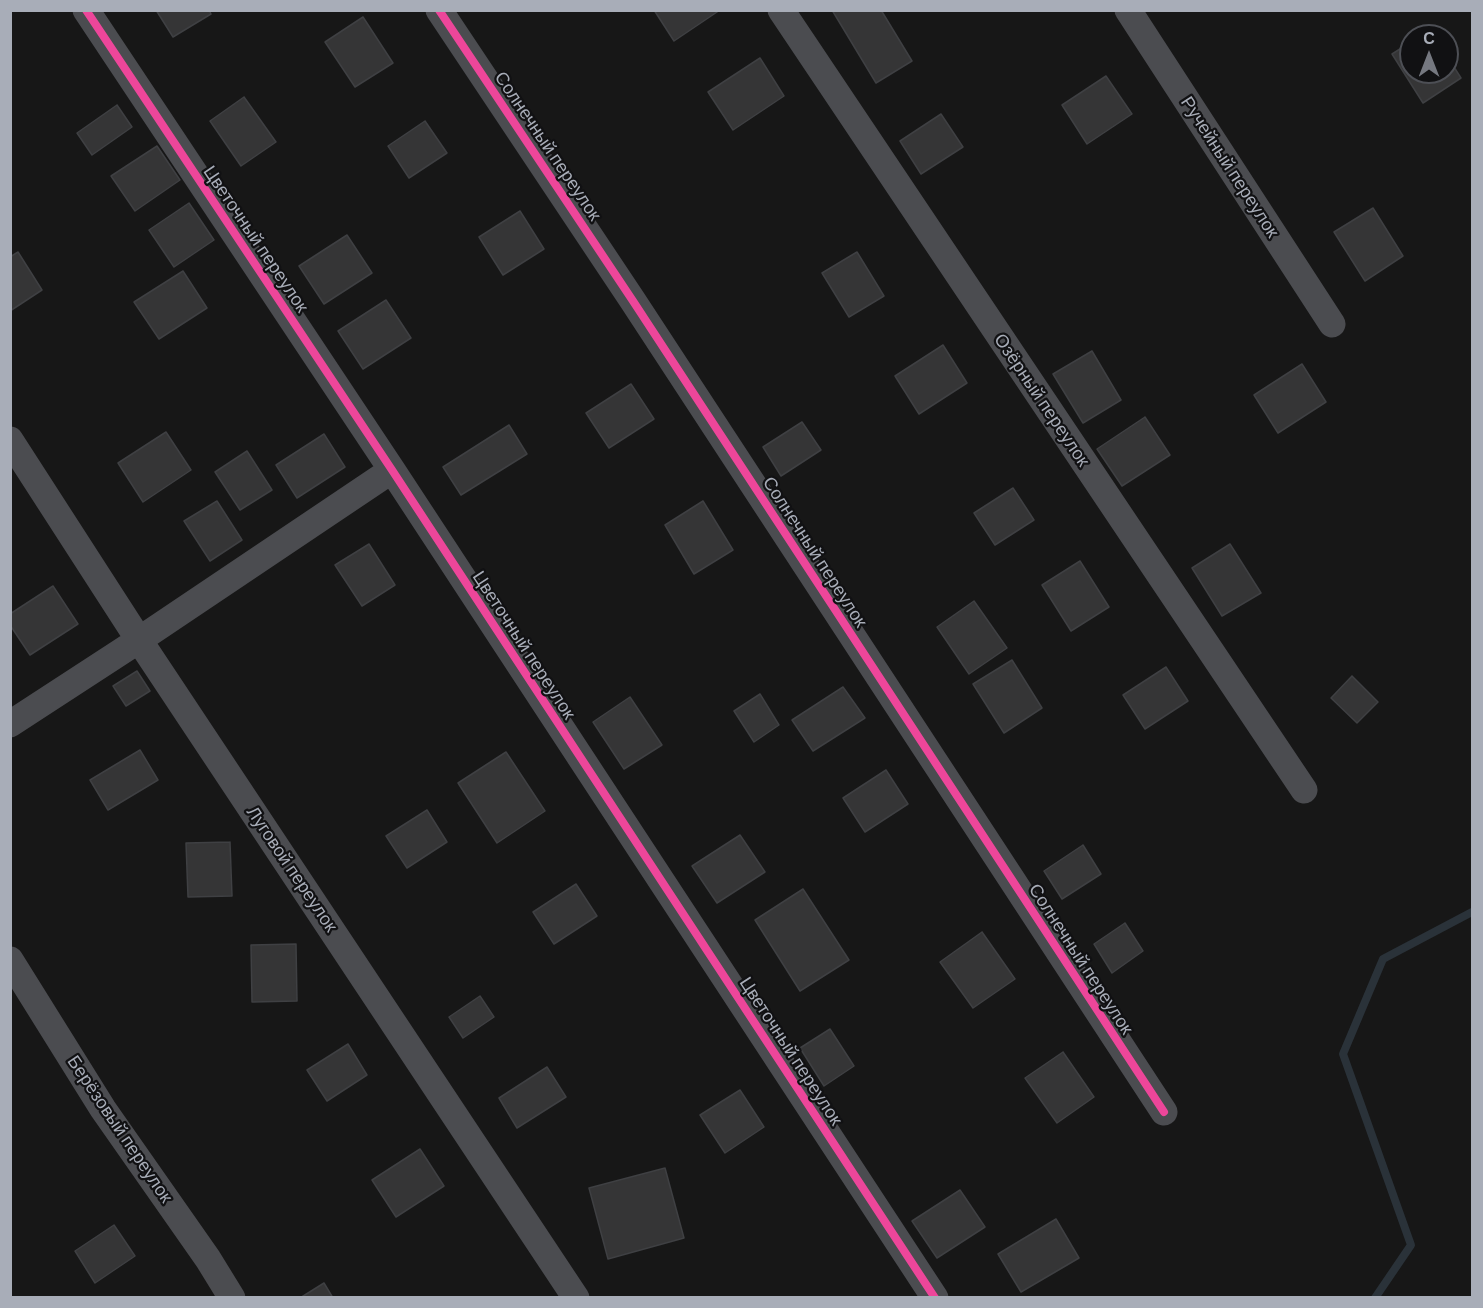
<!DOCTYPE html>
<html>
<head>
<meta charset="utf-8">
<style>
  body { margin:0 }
  #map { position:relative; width:1483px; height:1308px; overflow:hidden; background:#171717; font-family:Barlow,sans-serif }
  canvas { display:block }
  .frame { position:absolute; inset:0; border:12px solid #a8adb8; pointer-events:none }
  .north { position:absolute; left:1399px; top:24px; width:60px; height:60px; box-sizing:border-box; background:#111113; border:2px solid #4d4f55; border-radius:50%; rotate:0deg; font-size:16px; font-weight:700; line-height:24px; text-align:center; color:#a8adb8 }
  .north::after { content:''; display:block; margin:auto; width:21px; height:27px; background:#757880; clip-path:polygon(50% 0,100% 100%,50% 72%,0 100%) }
</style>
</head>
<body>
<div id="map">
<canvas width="1483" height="1308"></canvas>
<div class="frame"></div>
<div class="north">С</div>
</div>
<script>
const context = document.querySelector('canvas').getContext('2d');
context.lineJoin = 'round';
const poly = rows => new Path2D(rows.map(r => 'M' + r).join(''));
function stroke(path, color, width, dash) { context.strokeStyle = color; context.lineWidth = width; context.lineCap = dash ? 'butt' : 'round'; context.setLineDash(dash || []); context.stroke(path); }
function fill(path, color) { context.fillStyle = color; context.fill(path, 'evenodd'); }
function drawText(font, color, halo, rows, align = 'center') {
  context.font = font + ' Barlow,sans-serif'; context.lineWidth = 4.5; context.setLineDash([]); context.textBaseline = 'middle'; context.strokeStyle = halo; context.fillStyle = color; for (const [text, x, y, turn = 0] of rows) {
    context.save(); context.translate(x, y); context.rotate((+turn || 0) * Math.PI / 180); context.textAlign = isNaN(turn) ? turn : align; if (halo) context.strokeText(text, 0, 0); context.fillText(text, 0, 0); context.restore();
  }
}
stroke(poly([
  [1375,1298,1411,1245,1343,1054,1383,959,1472,912]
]), '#2a3239', 8);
const building = poly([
  [156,10,209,10,211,14,173,37,156,10],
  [654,10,720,10,674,41,654,10],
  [832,10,881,10,912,61,876,83,832,10],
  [363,17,393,63,355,87,325,42,363,17],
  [1411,42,1411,72,1447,72,1447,56,1461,78,1423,103,1392,54,1411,42],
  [760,58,784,96,733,130,708,92,760,58],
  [1106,76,1132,114,1087,144,1062,105,1106,76],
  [244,97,276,142,241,166,210,121,244,97],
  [117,105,132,127,92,155,77,133,117,105],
  [941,114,963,147,921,174,900,141,941,114],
  [425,121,447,153,409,178,388,146,425,121],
  [157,146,180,180,135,211,111,176,157,146],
  [189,203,214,240,174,267,149,230,189,203],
  [1373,208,1403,256,1365,281,1334,232,1373,208],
  [520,211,544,249,503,275,479,237,520,211],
  [347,235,372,273,324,304,299,266,347,235],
  [18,252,42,290,10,311,10,257,18,252],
  [857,252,884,296,849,317,822,273,857,252],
  [183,271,207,308,159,339,134,302,183,271],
  [386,300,411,338,363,369,338,331,386,300],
  [943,345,967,383,919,414,895,376,943,345],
  [1092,351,1121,400,1083,423,1053,374,1092,351],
  [1302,364,1326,402,1278,433,1254,395,1302,364],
  [631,384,654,419,609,448,586,413,631,384],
  [1145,417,1170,455,1122,486,1097,449,1145,417],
  [802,422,821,450,781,476,763,447,802,422],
  [509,425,527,454,461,495,443,467,509,425],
  [166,432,191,470,143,502,118,463,166,432],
  [324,434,345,467,297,498,276,465,324,434],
  [247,451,272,490,240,510,215,472,247,451],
  [1013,488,1034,520,995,545,974,513,1013,488],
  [217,501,242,540,210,561,184,521,217,501],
  [703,501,733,550,694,574,665,525,703,501],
  [369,544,395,585,362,606,335,565,369,544],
  [1230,544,1261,593,1222,616,1192,568,1230,544],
  [1080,561,1109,607,1071,631,1042,585,1080,561],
  [53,586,78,624,30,655,10,625,10,614,53,586],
  [974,601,1007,648,969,674,937,627,974,601],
  [1012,660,1042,708,1004,733,973,684,1012,660],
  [1166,667,1188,701,1145,729,1123,695,1166,667],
  [137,671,150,691,126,706,113,686,137,671],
  [1352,676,1378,702,1357,723,1331,698,1352,676],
  [843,687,865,718,813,751,792,720,843,687],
  [760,694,779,725,754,742,734,711,760,694],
  [630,697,662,745,624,769,593,722,630,697],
  [140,750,158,780,108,810,90,780,140,750],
  [506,752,545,811,497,843,458,783,506,752],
  [886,770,908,804,865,832,843,798,886,770],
  [427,810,447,842,407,868,386,836,427,810],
  [740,835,765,872,717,903,692,866,740,835],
  [230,842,232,896,188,897,186,843,230,842],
  [1083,845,1101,874,1062,899,1044,871,1083,845],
  [576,884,597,916,554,944,533,912,576,884],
  [803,889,849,960,800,991,755,920,803,889],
  [1125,923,1143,951,1112,973,1094,944,1125,923],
  [982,932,1015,979,973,1008,940,962,982,932],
  [296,944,297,1001,252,1002,251,945,296,944],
  [480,996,494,1017,463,1038,449,1017,480,996],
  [830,1029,854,1066,824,1086,800,1048,830,1029],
  [348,1044,367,1075,327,1101,307,1070,348,1044],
  [1063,1052,1094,1097,1057,1123,1025,1078,1063,1052],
  [547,1067,566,1097,517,1128,499,1098,547,1067],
  [740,1090,764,1127,725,1153,700,1115,740,1090],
  [420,1149,444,1186,396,1217,372,1180,420,1149],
  [665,1168,684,1238,608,1259,589,1188,665,1168],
  [960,1190,985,1227,937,1258,912,1221,960,1190],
  [1056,1219,1079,1258,1021,1292,998,1254,1056,1219],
  [114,1225,135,1256,95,1283,75,1251,114,1225],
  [324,1283,333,1298,300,1298,324,1283]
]);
fill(building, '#353536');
stroke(building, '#3f4043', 1.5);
stroke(poly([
  [86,10,392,470,935,1298],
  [439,10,633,301,1164,1112],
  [781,10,1304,790],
  [1128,10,1332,324],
  [10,440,139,640,576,1298],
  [10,724,139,640,392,470],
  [10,960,103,1109,208,1259,232,1298]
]), '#4b4c50', 27);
stroke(poly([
  [86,10,392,470,935,1298],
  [439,10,633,301,1164,1112]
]), '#ed469a', 8);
drawText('18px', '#a8adb8', '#111113', [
  ["Солнечный переулок",548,146,56],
  ["Ручейный переулок",1230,167,57],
  ["Цветочный переулок",256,239,56],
  ["Озёрный переулок",1042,400,56],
  ["Солнечный переулок",815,552,57],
  ["Цветочный переулок",524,645,57],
  ["Луговой переулок",292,869,56],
  ["Солнечный переулок",1081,959,57],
  ["Цветочный переулок",791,1051,57],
  ["Берёзовый переулок",120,1129,56]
]);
</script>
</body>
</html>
